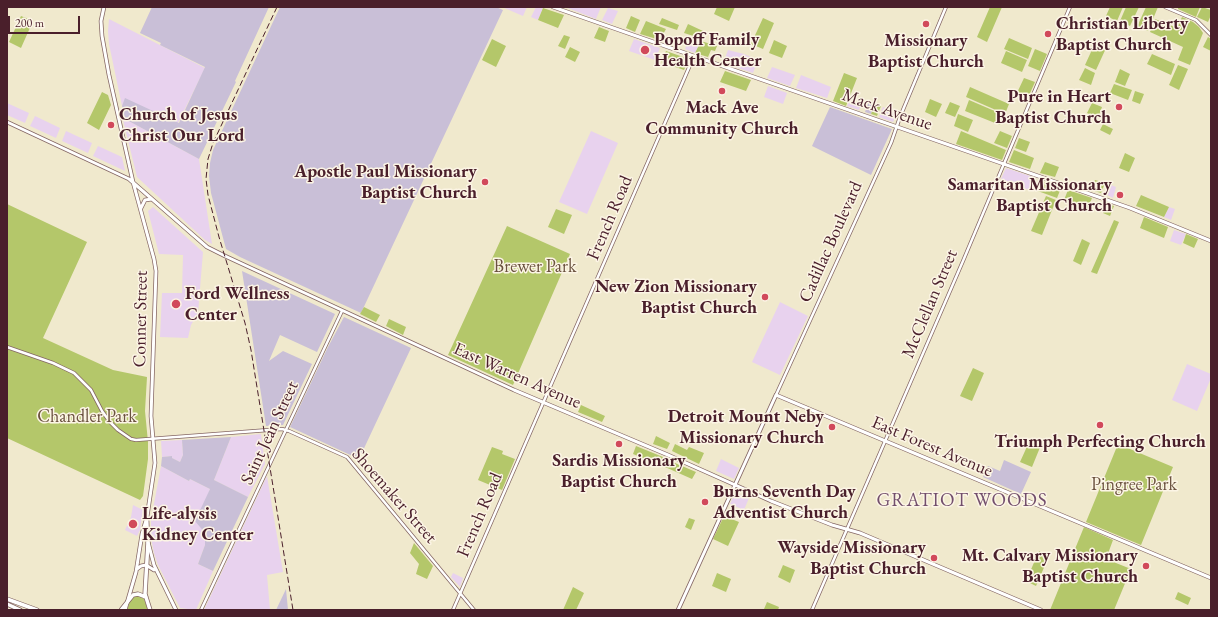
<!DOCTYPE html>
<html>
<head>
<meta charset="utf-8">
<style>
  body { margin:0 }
  #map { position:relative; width:1218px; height:617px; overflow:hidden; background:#f0e9cd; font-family:"EB Garamond",serif }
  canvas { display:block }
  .frame { position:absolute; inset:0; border:8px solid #4a1f2b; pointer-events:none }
  .scale { position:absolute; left:8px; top:16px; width:72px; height:18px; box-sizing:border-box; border:2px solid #4a1f2b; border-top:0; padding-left:5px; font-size:12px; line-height:14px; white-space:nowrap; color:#4a1f2b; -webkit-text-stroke:3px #fcf5e5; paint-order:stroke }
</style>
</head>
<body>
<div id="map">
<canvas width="1218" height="617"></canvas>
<div class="frame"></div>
<div class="scale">200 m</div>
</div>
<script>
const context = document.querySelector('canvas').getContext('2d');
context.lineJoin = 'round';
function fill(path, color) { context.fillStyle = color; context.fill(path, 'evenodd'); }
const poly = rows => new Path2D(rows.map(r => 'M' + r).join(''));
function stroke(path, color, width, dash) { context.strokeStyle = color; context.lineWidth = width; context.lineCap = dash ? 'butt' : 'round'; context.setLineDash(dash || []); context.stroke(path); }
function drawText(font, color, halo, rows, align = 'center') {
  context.font = font + ' "EB Garamond",serif'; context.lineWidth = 3; context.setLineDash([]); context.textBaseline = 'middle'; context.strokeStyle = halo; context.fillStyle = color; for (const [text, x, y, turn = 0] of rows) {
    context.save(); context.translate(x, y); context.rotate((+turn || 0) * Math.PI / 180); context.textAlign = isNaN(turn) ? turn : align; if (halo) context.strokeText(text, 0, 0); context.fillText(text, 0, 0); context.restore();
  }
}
fill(poly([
  [502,7,527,7,523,16],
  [536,7,543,8,538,20,531,17],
  [565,7,601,7,596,19],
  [608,8,618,11,612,24,602,20],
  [109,19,205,68,178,123,126,99,122,106,109,44,108,31],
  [690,37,701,41,695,53,685,49],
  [634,39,660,48,655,60,629,51],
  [728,50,744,54,758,60,753,73,723,63],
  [772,67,795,75,790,86,767,78],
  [801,75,831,87,827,98,796,88],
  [768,86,787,93,783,104,764,97],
  [850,100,861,104,859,110,847,106],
  [7,103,29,113,25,123,7,115],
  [883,107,897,114,893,122,879,117],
  [35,116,60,128,56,138,30,126],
  [125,119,199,159,212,244,205,240,137,177,123,120],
  [66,131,92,143,88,153,62,141],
  [591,131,618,143,587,214,559,202],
  [98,146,122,157,125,171,93,156],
  [1006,168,1033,177,1029,190,1001,179],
  [1111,185,1116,187,1113,198,1107,195],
  [153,207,203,252,198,313,191,325,188,338,160,337,162,293,182,293,183,255,159,254,148,211],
  [1169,207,1175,209,1171,220,1164,217],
  [1174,230,1186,234,1181,245,1170,241],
  [780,302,808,316,780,375,752,362],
  [1187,364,1211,374,1211,378,1197,411,1172,400],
  [261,434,265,464,248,497,214,480,231,437],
  [182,440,183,455,180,462,172,458,172,456,162,457,161,441],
  [721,459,739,468,734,479,716,471],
  [161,466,189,481,190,479,210,489,198,524,205,532,205,545,198,564,213,571,196,610,180,608,158,565,154,553,151,538,151,520],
  [267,476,283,572,267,575,270,610,204,610],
  [735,493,749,498,744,510,730,504],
  [133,505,143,510,140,530,137,536,125,530,131,517],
  [453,573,463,578,460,587,451,577]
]), '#e8d2ee');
fill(poly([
  [152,7,269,7,235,81,236,82,199,159,125,119,122,106,125,98,179,123,205,67,160,45,161,43,140,33],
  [280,7,496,7,503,10,361,313,240,257,226,249,211,193,209,176,210,163,213,150],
  [869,101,875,104,871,114,865,112],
  [830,107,892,129,871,175,812,146],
  [242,271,335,314,317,352,280,335,269,361,283,351,312,364,283,425,266,426],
  [344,317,411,348,359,459,290,427,328,347],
  [231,437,214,480,248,497,213,571,198,564,205,545,205,533,195,521,210,489,190,479,189,481,161,466,162,457,172,456,172,458,180,462,183,455,182,440],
  [1004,460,1031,472,1021,494,983,477,988,466,1000,471],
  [286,589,288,610,276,610]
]), '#c9bfd7');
fill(poly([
  [717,7,735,7,729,21,714,14],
  [990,7,1002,7,987,42,977,37],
  [1110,7,1123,7,1117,21,1106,16],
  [1126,7,1139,7,1130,26,1120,21],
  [1146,7,1158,7,1148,31,1137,27],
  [1178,7,1200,7,1196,17,1178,9],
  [1202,7,1211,10,1211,15,1208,22,1197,17],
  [543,8,564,15,558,28,538,20],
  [21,16,33,21,21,48,9,42],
  [631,16,640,20,635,32,626,28],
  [1182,17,1193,22,1199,27,1203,33,1190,65,1178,60,1183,47,1150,32,1155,19,1177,28],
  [662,18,679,25,677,30,659,24],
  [763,18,774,23,763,49,751,44],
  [646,21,666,29,660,40,640,34],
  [688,24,703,31,700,38,684,33],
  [599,27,609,31,605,42,594,38],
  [564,35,570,37,565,49,558,46],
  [1208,37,1211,39,1211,51,1203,47],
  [1009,38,1032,48,1028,59,1004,49],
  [492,39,506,46,496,67,482,60],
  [774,40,787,46,782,58,769,53],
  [701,41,717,46,715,51,711,50,708,57,695,53],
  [1096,41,1107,46,1096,70,1085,65],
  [570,47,580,52,575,62,565,57],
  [1035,49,1047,54,1040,71,1028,66],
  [666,51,689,59,684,70,661,62],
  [1006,51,1027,60,1022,72,1001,63],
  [1152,54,1175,64,1171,75,1147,64],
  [1178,65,1188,69,1179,90,1169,85],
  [1085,68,1095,73,1091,85,1079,80],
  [1120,69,1130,74,1125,86,1115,82],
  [725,71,751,80,746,91,720,82],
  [844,73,857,78,846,106,833,101],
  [1024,78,1035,82,1027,100,1016,95],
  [1114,84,1132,90,1128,100,1110,93],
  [970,87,1009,104,1005,114,966,97],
  [1135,91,1144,94,1140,104,1132,101],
  [102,92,108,95,111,105,99,130,87,123],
  [930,99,942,104,936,117,925,112],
  [969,100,1004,115,1000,125,965,111],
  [950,102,960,106,955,117,945,113],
  [1092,103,1102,107,1098,118,1087,113],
  [875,104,881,106,877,116,871,114],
  [958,114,973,120,968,132,954,126],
  [1103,124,1113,129,1110,135,1100,130],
  [961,131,1006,150,1002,160,956,144],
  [1000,131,1012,136,1007,148,994,143],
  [1019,138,1030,142,1026,152,1015,148],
  [1014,150,1034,158,1030,169,1009,162],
  [1125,153,1135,158,1129,172,1119,168],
  [1045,162,1059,167,1055,177,1040,173],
  [1039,180,1061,188,1057,198,1035,190],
  [1095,180,1105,183,1101,193,1091,190],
  [1068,190,1092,198,1088,208,1064,200],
  [1141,195,1169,207,1164,217,1136,206],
  [1046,196,1056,200,1042,235,1031,231],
  [7,204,87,242,43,338,113,370,147,377,145,411,148,442,148,459,143,496,140,500,7,438],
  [1107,204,1114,206,1110,216,1103,213],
  [556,209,572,215,564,234,548,227],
  [1144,217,1168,227,1164,238,1140,228],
  [1114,220,1119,222,1097,274,1091,272],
  [507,226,570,254,513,385,448,355],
  [1186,234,1198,239,1194,248,1183,243],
  [1082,239,1090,243,1081,265,1073,261],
  [364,307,380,315,376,322,360,314],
  [389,319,406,327,403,335,386,326],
  [973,368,984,373,972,401,960,396],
  [581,405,605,416,602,422,578,412],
  [656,436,670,443,667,449,653,444],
  [1030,440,1041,445,1032,467,1020,462],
  [675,444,687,450,689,447,704,453,699,464,672,451],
  [1118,444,1173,467,1141,545,1086,522],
  [636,446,663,457,660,465,633,454],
  [492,447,503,451,502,454,515,459,502,490,478,480],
  [668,460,696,472,692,479,665,467],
  [724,516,739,522,728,546,713,539],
  [689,518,695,520,691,530,685,527],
  [1084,527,1113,540,1106,559,1131,569,1114,610,1050,610],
  [414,543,433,566,427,579,416,574,419,564,410,553],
  [1039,551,1049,556,1036,586,1026,581],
  [783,565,795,570,790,583,778,577],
  [717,573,731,579,726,592,712,586],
  [573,587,584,593,576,610,563,610],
  [1178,592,1191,598,1188,605,1175,599],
  [138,595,144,599,148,610,127,610,130,601,133,597],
  [767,602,779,607,778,610,767,610,764,609]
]), '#b4c76a');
const minor = poly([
  [1165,7,1196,20,1211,35],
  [7,347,53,363,74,373,91,390,102,411,110,422,118,430,131,439,136,440,282,429,289,431,347,457,474,610],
  [776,395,891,143,900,117,946,7],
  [201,610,342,311],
  [453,610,694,56],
  [812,610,963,261,1070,7]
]);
const major = poly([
  [104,7,101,21,102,36,109,75,133,182,154,259,156,271,151,416,155,463,147,517,142,534,136,572,125,610],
  [553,7,1130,208,1211,241],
  [7,122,129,179,207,247,225,256,514,390,668,455,771,501,832,525,860,533,1041,610],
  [141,208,145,200,152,199],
  [147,520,148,542,154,565,176,610],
  [137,569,141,566,146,565,154,570],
  [678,610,776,395,1211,578]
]);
const highway = poly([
  [148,542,145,594,150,610],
  [7,599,37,610],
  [7,604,20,610],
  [121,610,133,595,138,594,146,597]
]);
stroke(minor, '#846664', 4);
stroke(major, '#846664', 4.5);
stroke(highway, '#846664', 5);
stroke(minor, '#fff', 2.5);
stroke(major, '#fff', 3);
stroke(highway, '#fff', 3.5);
stroke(poly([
  [277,7,213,143,208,159,206,179,208,195,219,237,245,323,251,350,293,610]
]), '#4a1f2b', 1, [6, 3]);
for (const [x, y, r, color] of [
  [926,24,4,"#d1495b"],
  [1048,34,4,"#d1495b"],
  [645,50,5,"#d1495b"],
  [722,91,4,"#d1495b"],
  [1119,107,4,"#d1495b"],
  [111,125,4,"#d1495b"],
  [485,182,4,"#d1495b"],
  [1120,195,4,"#d1495b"],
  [765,297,4,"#d1495b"],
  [176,304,5,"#d1495b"],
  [1100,425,4,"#d1495b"],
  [832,427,4,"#d1495b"],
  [619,444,4,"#d1495b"],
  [705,502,4,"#d1495b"],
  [133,524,5,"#d1495b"],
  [934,558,4,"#d1495b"],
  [1146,566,4,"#d1495b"]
]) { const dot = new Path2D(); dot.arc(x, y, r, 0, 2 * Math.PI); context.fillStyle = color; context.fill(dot); stroke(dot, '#fcf5e5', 1.5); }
drawText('bold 18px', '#4a1f2b', '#fcf5e5', [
  ["Christian Liberty",1056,24,"left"],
  ["Baptist Church",1056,45,"left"],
  ["Popoff Family",654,40,"left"],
  ["Health Center",654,61,"left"],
  ["Missionary",926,41,"center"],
  ["Baptist Church",926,62,"center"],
  ["Pure in Heart",1111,97],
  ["Baptist Church",1111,118],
  ["Mack Ave",722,108,"center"],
  ["Community Church",722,129,"center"],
  ["Church of Jesus",119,115,"left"],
  ["Christ Our Lord",119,136,"left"],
  ["Apostle Paul Missionary",477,172],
  ["Baptist Church",477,193],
  ["Samaritan Missionary",1112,185],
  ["Baptist Church",1112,206],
  ["New Zion Missionary",757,287],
  ["Baptist Church",757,308],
  ["Ford Wellness",185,294,"left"],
  ["Center",185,315,"left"],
  ["Detroit Mount Neby",824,417],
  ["Missionary Church",824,438],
  ["Triumph Perfecting Church",1100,442,"center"],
  ["Sardis Missionary",619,461,"center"],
  ["Baptist Church",619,482,"center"],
  ["Burns Seventh Day",713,492,"left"],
  ["Adventist Church",713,513,"left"],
  ["Life-alysis",142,514,"left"],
  ["Kidney Center",142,535,"left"],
  ["Wayside Missionary",926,548],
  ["Baptist Church",926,569],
  ["Mt. Calvary Missionary",1138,556],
  ["Baptist Church",1138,577]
], 'right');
drawText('18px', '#4a1f2b', '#fcf5e5', [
  ["Mack Avenue",887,110,19],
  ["French Road",610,218,-67],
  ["Cadillac Boulevard",831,242,-66],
  ["McClellan Street",930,304,-67],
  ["Conner Street",141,319,-89],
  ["East Warren Avenue",517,376,24],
  ["Saint Jean Street",270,433,-65],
  ["East Forest Avenue",932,447,23],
  ["Shoemaker Street",394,496,49],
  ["French Road",480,515,-67]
]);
drawText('18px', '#6a513e', '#fcf5e5', [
  ["Brewer Park",535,267],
  ["Chandler Park",87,417],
  ["Pingree Park",1134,485]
]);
context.letterSpacing = '1px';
drawText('19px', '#724e6c', '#fcf5e5', [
  ["GRATIOT WOODS",962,501]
]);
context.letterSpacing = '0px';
</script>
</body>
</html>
